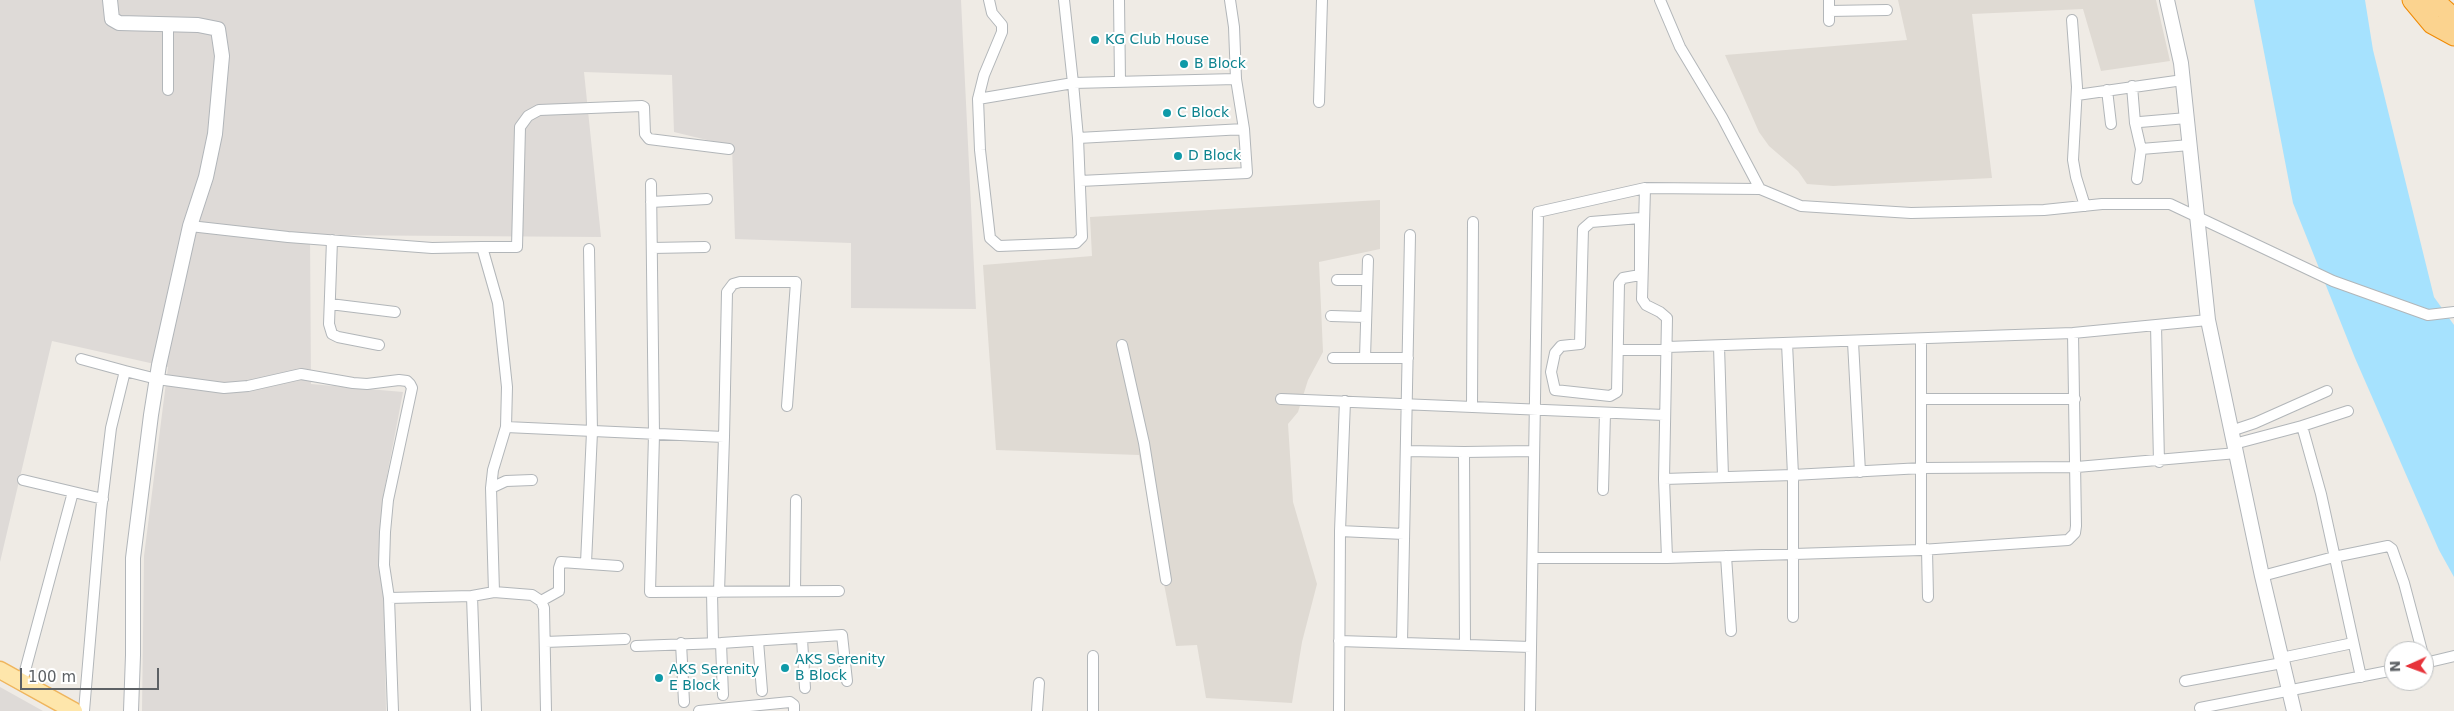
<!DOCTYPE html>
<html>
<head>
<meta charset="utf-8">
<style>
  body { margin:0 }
  #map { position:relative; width:2454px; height:711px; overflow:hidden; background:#efebe5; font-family:"DejaVu Sans",sans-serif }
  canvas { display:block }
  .north { position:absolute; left:2384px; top:641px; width:50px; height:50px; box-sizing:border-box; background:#fff; border:1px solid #bec0c1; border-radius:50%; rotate:268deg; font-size:14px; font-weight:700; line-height:20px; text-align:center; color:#5d6165 }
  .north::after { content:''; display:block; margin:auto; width:18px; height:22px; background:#e7333a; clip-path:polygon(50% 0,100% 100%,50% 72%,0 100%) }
  .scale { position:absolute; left:20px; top:668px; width:139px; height:22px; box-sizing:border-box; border:2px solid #5d6165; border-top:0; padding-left:6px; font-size:15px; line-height:18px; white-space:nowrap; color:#5d6165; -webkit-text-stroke:4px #fff; paint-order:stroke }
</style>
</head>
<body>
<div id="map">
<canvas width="2454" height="711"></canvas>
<div class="north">N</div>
<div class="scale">100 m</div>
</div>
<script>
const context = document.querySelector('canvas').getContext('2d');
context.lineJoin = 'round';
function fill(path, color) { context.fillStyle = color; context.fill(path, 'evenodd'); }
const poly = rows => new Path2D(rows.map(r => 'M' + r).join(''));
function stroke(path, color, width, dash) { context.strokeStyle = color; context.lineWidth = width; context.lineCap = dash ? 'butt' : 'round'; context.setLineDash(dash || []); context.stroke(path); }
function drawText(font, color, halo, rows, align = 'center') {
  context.font = font + ' "DejaVu Sans",sans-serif'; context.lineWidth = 4; context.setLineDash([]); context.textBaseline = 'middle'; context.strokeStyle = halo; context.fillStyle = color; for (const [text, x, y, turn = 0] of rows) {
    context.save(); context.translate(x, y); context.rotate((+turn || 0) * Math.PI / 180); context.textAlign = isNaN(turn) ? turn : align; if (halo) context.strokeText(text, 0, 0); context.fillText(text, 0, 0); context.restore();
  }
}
fill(poly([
  [0,0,961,0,976,309,851,308,851,243,735,239,732,146,674,132,672,75,584,72,601,237,310,235,311,384,403,392,382,502,386,711,142,711,144,556,168,367,52,341,0,562],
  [0,687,43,711,0,711]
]), '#dedad7');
fill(poly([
  [1898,0,2156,0,2170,61,2101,71,2083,9,1972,14,1992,178,1833,186,1807,184,1798,171,1769,146,1759,132,1725,55,1907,40],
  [1380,200,1380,249,1319,262,1323,352,1308,380,1298,412,1288,424,1293,502,1317,584,1302,642,1292,703,1206,698,1197,645,1176,646,1139,455,996,450,983,265,1092,256,1090,217]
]), '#dfdad3');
fill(poly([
  [2254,0,2365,0,2373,50,2434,297,2454,325,2454,577,2439,550,2355,358,2293,203]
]), '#a6e2fe');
const street = poly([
  [1064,0,1073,83,1078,138,1082,237,1076,243,999,246,990,238,980,150,978,99,1073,83,1236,79],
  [1119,0,1120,81],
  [1660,0,1680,47,1722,117,1760,189,1801,206,1911,213,2044,210,2102,204,2170,204,2333,281,2428,315,2454,312],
  [1829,0,1829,21],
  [1829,11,1887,10],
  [2072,20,2077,87,2073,160,2076,177,2085,206],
  [168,24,168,90],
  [2132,86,2135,123,2141,149,2137,179],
  [2107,90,2111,124],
  [2077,95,2183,80],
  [978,99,984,75,1002,32,1002,25,992,13,989,0],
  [1319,102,1322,0],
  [2140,122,2187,118],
  [1078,138,1244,129],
  [2141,149,2190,145],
  [1080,181,1247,173,1244,129,1236,79,1234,27,1230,0],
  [651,184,654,434,650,592,839,591],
  [651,202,707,199],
  [1640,218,1640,275,1623,278,1619,283,1617,392,1610,396,1555,390,1551,372,1555,353,1561,346,1580,344,1583,229,1591,222,1640,218],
  [190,226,288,237,432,248,482,247,498,303,507,387,506,427,724,437,719,592],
  [332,240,329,324,332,334,338,337,379,345],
  [482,247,517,247,520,127,528,116,539,110,642,106,644,107,645,134,649,139,729,149],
  [652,248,705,247],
  [1337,280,1367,280],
  [330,304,395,312],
  [1331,316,1366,317],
  [2156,325,2159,462],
  [1921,339,1921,550],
  [1853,342,1860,472],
  [1787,343,1793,475,1793,617],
  [1122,345,1144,443,1166,580],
  [1719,346,1723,477],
  [1667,347,2073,333,2208,320],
  [1618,350,1667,350],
  [1333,358,1408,358],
  [1365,358,1368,260],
  [81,359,125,371],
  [1281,399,1664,415],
  [1921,399,2075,399],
  [1345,401,1340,531,1404,534],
  [1472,406,1473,222],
  [2302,426,2348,411],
  [2231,431,2255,423,2327,391],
  [724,437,727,292,733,284,740,282,796,282,787,406],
  [2234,444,2302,426,2321,494,2361,677],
  [1406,451,1464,452,1465,645],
  [1464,452,1534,451],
  [1664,479,1793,475,1922,468,2077,467,2237,453],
  [23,480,103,499],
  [491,488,506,481,532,480],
  [1603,490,1605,413],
  [1927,549,1928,597],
  [1726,556,1731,631],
  [1533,558,1667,558,1921,550,2068,540,2075,533,2076,526,2073,333],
  [1667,558,1664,479,1667,318,1660,312,1646,305,1642,299,1645,188,1760,189],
  [586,563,592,432,589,249],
  [2262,576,2334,557,2388,546,2392,549,2404,583,2422,651],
  [795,591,796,500],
  [494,592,532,595,541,601,544,608,546,711],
  [712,592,713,643],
  [389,598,472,596],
  [541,601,559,591,559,568,561,562,618,566],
  [802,639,805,688],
  [758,641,762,691],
  [1339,641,1531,647],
  [545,642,625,639],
  [681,643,684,702],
  [721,643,723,695],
  [1402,643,1410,235],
  [636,646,721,643,842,635,847,681],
  [1093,656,1093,711],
  [2281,658,2353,643],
  [2425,663,2454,656],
  [2185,681,2282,663],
  [22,682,73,492],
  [2200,708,2394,670],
  [84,711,101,511,111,428,125,371,157,379,224,388,248,386,301,374,353,383,367,384,399,380,407,381,410,384,412,388,388,500,385,532,384,565,389,598,393,711],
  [476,711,472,596,494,592,491,488,493,470,506,427],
  [699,711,790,702,794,705,794,711],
  [1037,711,1039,683],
  [1339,711,1340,531],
  [1530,711,1538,212,1645,188]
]);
const secondary = poly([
  [110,0,112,19,119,23,198,25,218,29,222,56,215,134,206,177,190,226,159,365,151,415,133,558,133,655,131,711],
  [2167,0,2181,63,2208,320,2262,576,2294,711]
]);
const primary = poly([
  [0,670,74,711]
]);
const highway = poly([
  [2412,0,2432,24,2454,36],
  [2434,0,2454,18]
]);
stroke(street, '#b2b6b9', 12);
stroke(secondary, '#b1b5b9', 16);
stroke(primary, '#efb55d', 19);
stroke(highway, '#f08a03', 21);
stroke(street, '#fff', 10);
stroke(secondary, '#fff', 14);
stroke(primary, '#fee6ab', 16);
stroke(highway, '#fbd38f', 19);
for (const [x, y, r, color] of [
  [1095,40,5,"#0f9aa8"],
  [1184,64,5,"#0f9aa8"],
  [1167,113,5,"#0f9aa8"],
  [1178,156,5,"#0f9aa8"],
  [785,668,5,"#0f9aa8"],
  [659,678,5,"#0f9aa8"]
]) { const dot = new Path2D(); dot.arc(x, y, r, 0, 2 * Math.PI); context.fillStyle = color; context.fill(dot); stroke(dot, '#fff', 2); }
drawText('14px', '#0d838f', '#fff', [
  ["KG Club House",1105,40],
  ["B Block",1194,64],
  ["C Block",1177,113],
  ["D Block",1188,156],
  ["AKS Serenity",795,660],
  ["B Block",795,676],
  ["AKS Serenity",669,670],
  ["E Block",669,686]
], 'left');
</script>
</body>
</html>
